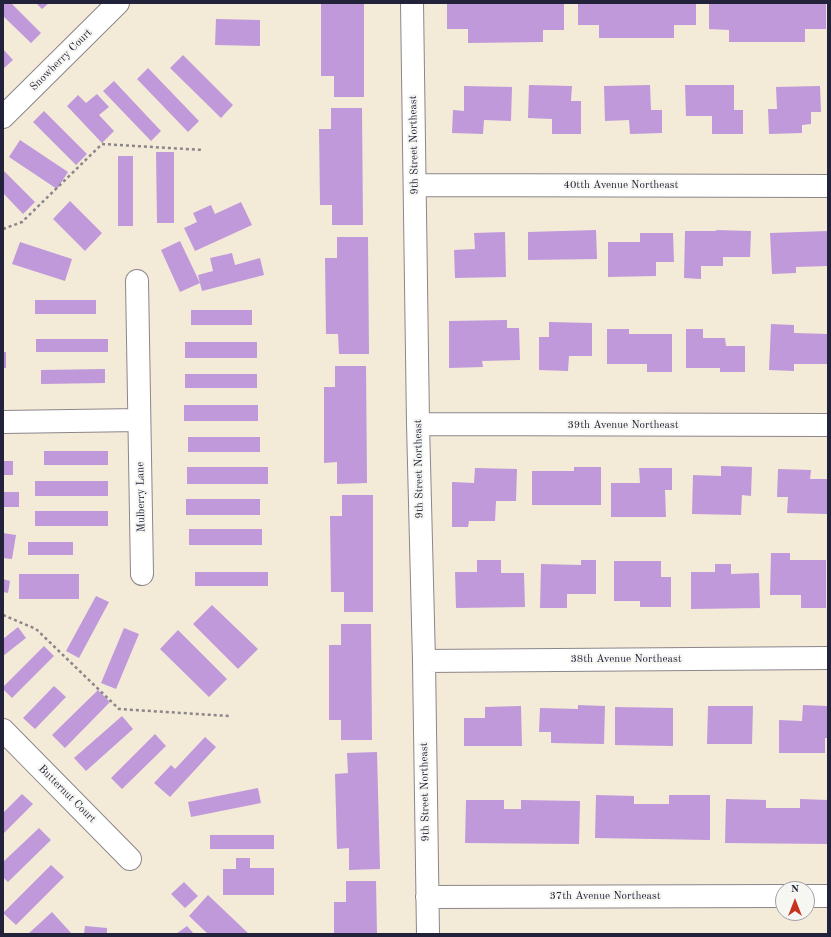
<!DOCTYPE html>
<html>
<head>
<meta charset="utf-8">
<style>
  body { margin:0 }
  #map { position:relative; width:831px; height:937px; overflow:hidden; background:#f4ead8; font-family:"Old Standard TT",serif }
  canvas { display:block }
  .frame { position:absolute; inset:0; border:4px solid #22223b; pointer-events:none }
  .north { position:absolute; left:775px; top:881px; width:40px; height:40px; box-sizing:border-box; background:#f6f6f2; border:1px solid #a1a1a9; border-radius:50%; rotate:0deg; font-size:11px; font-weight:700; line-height:16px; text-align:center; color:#22223b }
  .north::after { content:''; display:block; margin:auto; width:14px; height:18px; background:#c8321e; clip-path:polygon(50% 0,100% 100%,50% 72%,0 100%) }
</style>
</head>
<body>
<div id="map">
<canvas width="831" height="937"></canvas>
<div class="frame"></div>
<div class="north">N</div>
</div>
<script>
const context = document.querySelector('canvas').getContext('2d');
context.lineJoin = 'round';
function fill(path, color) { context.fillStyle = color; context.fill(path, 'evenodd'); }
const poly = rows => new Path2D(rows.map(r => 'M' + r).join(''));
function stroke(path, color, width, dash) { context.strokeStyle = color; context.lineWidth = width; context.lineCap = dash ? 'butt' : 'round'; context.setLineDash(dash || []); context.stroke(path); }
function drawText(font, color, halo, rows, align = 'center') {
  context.font = font + ' "Old Standard TT",serif'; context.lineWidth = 4; context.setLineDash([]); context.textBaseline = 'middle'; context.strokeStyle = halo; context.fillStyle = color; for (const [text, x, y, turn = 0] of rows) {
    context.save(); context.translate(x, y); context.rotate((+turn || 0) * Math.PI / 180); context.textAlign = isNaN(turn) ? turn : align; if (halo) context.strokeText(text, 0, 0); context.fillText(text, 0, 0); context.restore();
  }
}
fill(poly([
  [3,3,11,3,41,33,31,43,3,16],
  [36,3,49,3,42,9],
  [321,3,364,3,364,97,334,97,334,76,321,76],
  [447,3,564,3,564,30,543,30,543,42,468,43,468,29,447,29],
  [578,3,696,3,696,25,674,25,674,38,599,38,599,25,578,25],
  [709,3,826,3,826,29,805,29,805,42,729,42,729,30,709,29],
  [216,19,260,20,260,46,215,45],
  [3,49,13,60,3,69],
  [183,55,233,105,221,118,170,68],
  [148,68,199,121,188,132,137,79],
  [114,81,161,131,151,141,103,91],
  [529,85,572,86,571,101,581,101,581,134,552,134,552,119,528,118],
  [650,85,651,110,662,110,662,133,630,134,629,120,605,121,604,86],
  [685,85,734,85,734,110,743,110,743,134,712,134,712,116,686,116],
  [464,86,512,87,511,121,484,120,483,134,452,133,453,110,464,111],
  [820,86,821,112,811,112,811,124,802,125,802,133,769,134,768,109,777,109,776,87],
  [97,94,109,107,99,115,114,131,102,143,67,106,78,95,86,103],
  [331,108,362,108,363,225,332,225,332,205,320,205,319,129,331,129],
  [44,111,87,154,76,165,33,122],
  [20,140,68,172,57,189,9,157],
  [156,152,174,152,174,223,157,223],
  [118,156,133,156,133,226,118,226],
  [3,170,35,202,23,214,3,193],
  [70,201,102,233,85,251,53,219],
  [241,202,252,225,195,251,184,228,197,222,193,213,211,205,215,214],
  [596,230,597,259,528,260,528,232],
  [716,230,751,231,750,257,723,257,723,266,701,266,701,279,684,278,685,231,716,231],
  [828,231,828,266,796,267,796,273,772,274,770,233],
  [505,232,506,277,455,278,454,250,475,249,474,233],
  [640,233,673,233,674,262,656,262,656,276,608,277,608,242,640,242],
  [337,237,368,237,369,354,339,354,338,334,326,334,325,258,337,258],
  [180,241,200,283,180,292,161,250],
  [20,242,72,259,65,281,12,264],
  [232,253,235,265,260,258,264,275,202,291,198,275,213,271,210,258],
  [35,300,96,300,96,314,35,314],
  [191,310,252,310,252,325,191,325],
  [507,320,507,328,519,328,520,360,482,361,483,367,449,368,449,321],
  [549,322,592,323,592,356,569,356,568,371,539,370,539,337,549,337],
  [771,324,794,325,794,333,828,334,828,364,794,364,794,371,769,370],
  [607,329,629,329,629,334,672,334,672,372,647,372,647,364,607,364],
  [686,329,703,329,703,338,725,338,726,346,745,346,745,372,720,372,720,368,686,368],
  [36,339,108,339,108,352,36,352],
  [185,342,257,342,257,358,185,358],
  [3,352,6,352,6,368,3,368],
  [335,366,366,366,367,483,337,484,337,462,324,463,324,387,335,387],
  [105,369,105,383,41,384,41,370],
  [185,374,257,374,257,388,185,388],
  [184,405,258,405,258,421,184,421],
  [188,437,260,437,260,452,188,452],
  [44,451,108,451,108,465,44,465],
  [3,461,13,461,13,475,3,475],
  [721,466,752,467,751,496,742,495,741,515,692,514,693,475,721,476],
  [187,467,268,467,268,484,187,484],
  [574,467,601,467,601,505,532,505,532,471,574,471],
  [475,468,517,469,516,501,496,501,495,521,469,521,468,527,452,527,452,482,474,483],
  [639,468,672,468,672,490,665,490,666,517,611,517,611,483,640,483],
  [778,469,811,470,810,479,828,479,828,514,787,513,788,497,777,497],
  [35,481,108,481,108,496,35,496],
  [3,492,19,492,19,507,3,507],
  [342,495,373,495,373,612,344,612,344,592,331,592,330,516,342,516],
  [186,499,260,499,260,515,186,515],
  [35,511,108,511,108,526,35,526],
  [189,529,262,529,262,545,189,545],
  [3,533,16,535,12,559,3,558],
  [28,542,73,542,73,555,28,555],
  [771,553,790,553,790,560,826,560,826,608,801,608,801,595,770,595],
  [477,560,501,560,501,573,524,573,525,607,456,608,455,572,477,572],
  [581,560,596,560,596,594,567,594,567,608,540,608,541,564,581,565],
  [614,561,661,561,661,577,671,577,671,607,640,607,640,601,614,601],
  [715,564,731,564,731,574,759,573,760,608,691,609,691,572,715,572],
  [195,572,268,572,268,586,195,586],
  [19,574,79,574,79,599,19,599],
  [3,579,10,581,8,593,3,592],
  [96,596,109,602,79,658,66,651],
  [212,605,258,649,238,669,193,624],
  [341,624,371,624,372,740,341,740,341,720,329,720,329,645,341,645],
  [18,627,26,638,3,656,3,639],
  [124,628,139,634,116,689,101,683],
  [178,630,227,679,209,697,160,649],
  [44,646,54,656,12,698,3,689,3,687],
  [54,686,66,697,35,729,23,718],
  [98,690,110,702,65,748,52,735],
  [578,705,605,706,604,744,551,743,551,732,539,732,540,708,578,709],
  [803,705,828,706,828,738,825,738,825,753,779,753,779,720,802,721],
  [521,706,522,746,464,746,464,718,485,718,485,707],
  [708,706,753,706,752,744,707,744],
  [615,707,673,708,673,746,615,745],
  [122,716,133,729,86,771,74,758],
  [155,734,166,746,122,789,111,778],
  [205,737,216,747,170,797,154,783,171,765,175,769],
  [377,752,380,869,349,870,349,848,337,849,335,774,348,773,347,753],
  [258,788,261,803,191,817,188,802],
  [22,794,33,804,3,834,3,813],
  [596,795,634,796,634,804,669,804,669,795,710,795,710,840,595,838],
  [726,799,766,800,766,808,800,808,800,799,828,800,828,844,725,843],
  [466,800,504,800,504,809,521,809,521,800,580,801,579,844,465,843],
  [39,828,51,840,8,882,3,877,3,862],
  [210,835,274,835,274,849,210,849],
  [236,858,250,858,250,868,274,868,274,895,223,895,223,869,236,869],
  [51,865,64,877,16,925,3,913],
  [346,881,376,881,377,934,334,934,334,902,346,902],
  [184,882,198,896,185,908,171,894],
  [208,895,249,934,208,934,189,916],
  [52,912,72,934,28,934],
  [85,926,107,928,107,934,84,934],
  [187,926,194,934,176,934]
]), '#bf99da');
const minor = poly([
  [412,3,418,424,424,661,428,934],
  [3,117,118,3],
  [415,185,828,186],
  [137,281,142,574],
  [3,422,139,420],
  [418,424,828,425],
  [424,661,828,658],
  [3,730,130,859],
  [807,896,828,896],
  [427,897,783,896]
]);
stroke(minor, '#8b868a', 24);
stroke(poly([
  [3,229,22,222,102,144,203,150],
  [3,615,36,629,119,709,229,716]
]), '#8b868a', 2.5, [3, 3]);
stroke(minor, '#fff', 22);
drawText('11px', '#22223b', '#f6f6f2', [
  ["Snowberry Court",61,60,-45],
  ["9th Street Northeast",414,145,-91],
  ["40tth Avenue Northeast",621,185],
  ["39th Avenue Northeast",623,425],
  ["9th Street Northeast",419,469,-91],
  ["Mulberry Lane",141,497,-91],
  ["38th Avenue Northeast",626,659],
  ["9th Street Northeast",425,792,-91],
  ["Butternut Court",67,794,45],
  ["37th Avenue Northeast",605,896]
]);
</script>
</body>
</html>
